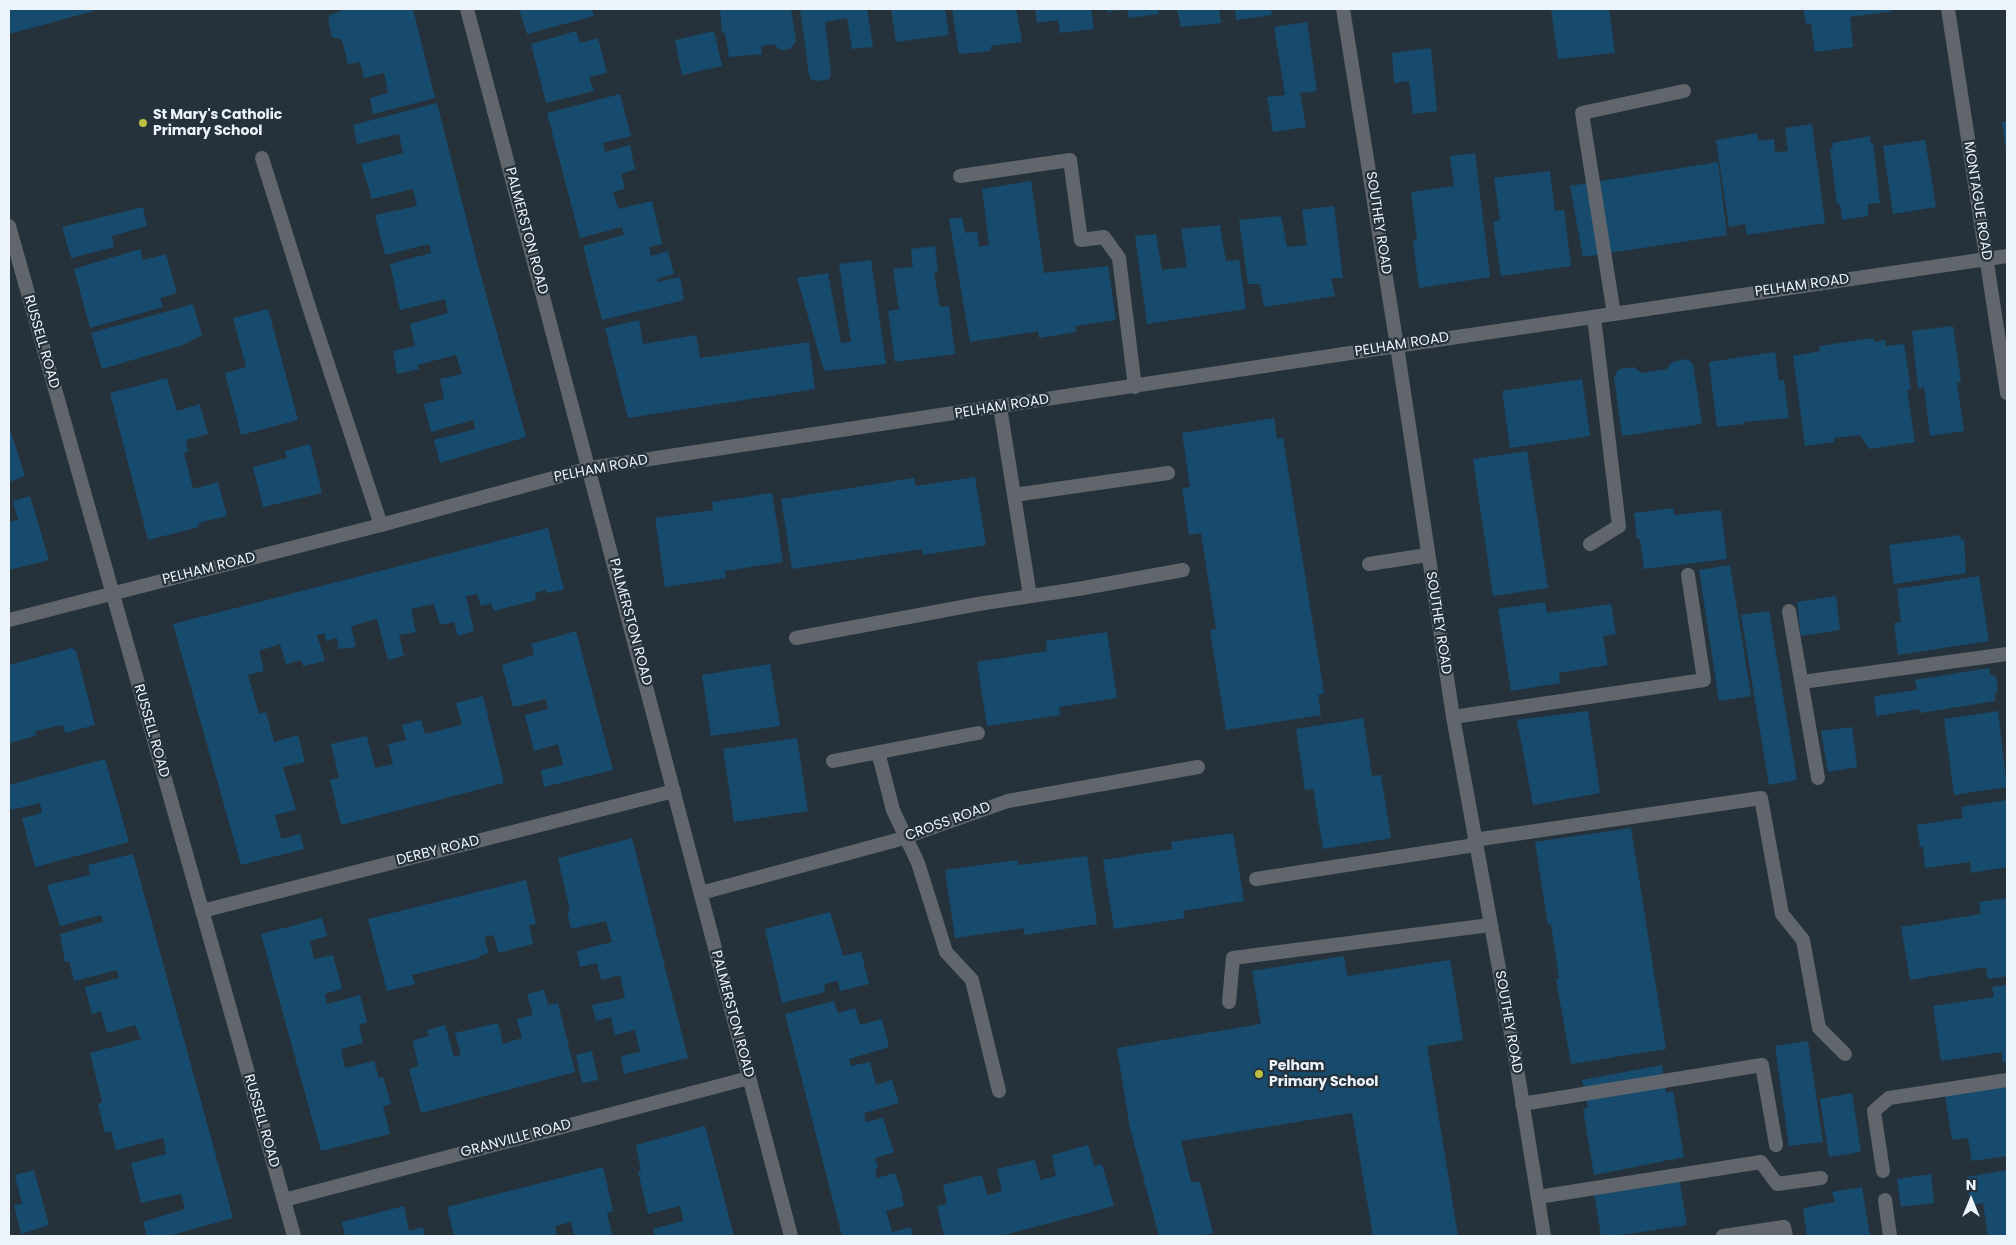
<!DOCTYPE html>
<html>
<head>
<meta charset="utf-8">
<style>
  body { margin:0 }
  #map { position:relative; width:2016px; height:1245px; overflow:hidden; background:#26323b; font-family:Poppins,sans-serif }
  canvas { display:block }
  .frame { position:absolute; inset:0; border:10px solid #ecf3fa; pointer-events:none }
  .north { position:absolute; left:1946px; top:1175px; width:50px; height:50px; -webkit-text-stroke:4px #26323b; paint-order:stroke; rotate:0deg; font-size:14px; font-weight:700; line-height:20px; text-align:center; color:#ecf3fa }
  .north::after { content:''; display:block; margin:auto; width:18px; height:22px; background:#ecf3fa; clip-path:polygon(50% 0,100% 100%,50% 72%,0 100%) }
</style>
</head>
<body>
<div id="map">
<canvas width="2016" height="1245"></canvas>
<div class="frame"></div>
<div class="north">N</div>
</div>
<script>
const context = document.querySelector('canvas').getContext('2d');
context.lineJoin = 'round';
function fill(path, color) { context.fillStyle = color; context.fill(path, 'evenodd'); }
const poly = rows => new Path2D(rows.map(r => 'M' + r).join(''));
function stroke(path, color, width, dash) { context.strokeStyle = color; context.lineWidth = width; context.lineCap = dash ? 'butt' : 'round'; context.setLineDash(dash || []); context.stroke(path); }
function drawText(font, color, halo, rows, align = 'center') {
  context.font = font + ' Poppins,sans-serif'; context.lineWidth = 4.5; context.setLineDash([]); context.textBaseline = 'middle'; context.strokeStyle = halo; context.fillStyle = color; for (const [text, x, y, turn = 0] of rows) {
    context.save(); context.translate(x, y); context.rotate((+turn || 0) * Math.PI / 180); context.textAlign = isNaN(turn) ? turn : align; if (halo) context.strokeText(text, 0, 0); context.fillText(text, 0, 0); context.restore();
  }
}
fill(poly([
  [9,9,94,9,94,11,9,34],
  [346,9,413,9,435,98,373,114,370,98,388,93,384,73,364,78,360,62,348,64,342,40,332,37,328,18,330,15],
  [519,9,592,9,594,16,527,34],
  [720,9,791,9,796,41,790,49,780,50,774,44,761,46,762,54,729,57,725,33,722,33],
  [800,9,867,9,873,47,852,49,847,18,825,22,831,73,829,79,817,81,811,79,809,74],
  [891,9,945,9,949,35,896,42],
  [952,9,1016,9,1022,42,991,46,991,51,959,54],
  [1035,9,1091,9,1094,29,1060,33,1058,20,1037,23],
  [1107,9,1121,9,1121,10,1107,12],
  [1127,9,1158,9,1159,14,1129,18],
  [1177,9,1219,9,1221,23,1181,27],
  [1235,9,1271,9,1272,15,1236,20],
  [1551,9,1609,9,1615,53,1558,59],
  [1803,9,1892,9,1893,11,1850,17,1853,47,1815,52,1811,24,1806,24],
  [1307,22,1317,91,1300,93,1306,127,1273,132,1267,97,1285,95,1274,27],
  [576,31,580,43,598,38,607,73,589,77,594,91,546,103,531,44],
  [714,31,722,66,682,75,675,40],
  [1431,48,1437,111,1413,114,1409,81,1394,83,1392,53],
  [620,94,631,136,603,143,605,152,630,145,635,169,621,174,625,189,613,192,618,209,652,201,662,244,649,247,651,256,668,251,674,274,657,279,658,282,680,277,684,300,602,320,583,246,624,235,622,227,580,238,547,113],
  [437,103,479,269,526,437,440,463,434,440,475,429,473,420,431,432,424,404,444,399,440,379,462,374,456,355,417,365,419,369,397,374,393,351,415,346,410,324,448,313,445,299,400,310,390,264,431,253,429,244,385,255,375,215,417,206,413,189,372,199,361,164,403,153,399,134,357,144,353,125],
  [2007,121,2007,152,2006,152,2002,122],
  [1812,124,1825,223,1747,235,1745,224,1729,227,1716,140,1757,133,1758,141,1774,139,1775,152,1788,151,1785,128],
  [1870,136,1871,143,1873,143,1880,203,1868,204,1868,216,1842,220,1840,204,1837,204,1830,149,1833,149,1832,143],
  [1925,140,1936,207,1893,214,1883,146],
  [1475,153,1490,277,1419,288,1413,241,1417,240,1411,192,1454,186,1450,156],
  [1718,162,1727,235,1583,257,1570,186],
  [1550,171,1555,211,1564,210,1571,266,1501,276,1493,222,1500,220,1494,178],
  [1031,181,1044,273,1108,266,1116,320,1075,326,1076,332,1039,338,1038,331,970,342,949,219,962,217,965,233,977,231,979,247,989,245,982,189],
  [1334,206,1343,278,1331,278,1335,296,1264,307,1260,284,1248,284,1239,220,1281,216,1287,247,1307,245,1302,210],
  [143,207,147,226,112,236,114,247,71,258,62,227],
  [1220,225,1226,261,1239,260,1246,309,1147,324,1135,236,1156,234,1162,270,1187,267,1181,229],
  [935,246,938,272,934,273,940,307,949,306,955,354,895,362,888,311,899,309,893,269,913,267,911,249],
  [140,249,143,260,166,254,177,293,160,298,163,307,90,328,74,269],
  [871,260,886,364,824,371,797,278,828,273,841,343,851,342,839,264],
  [193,304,202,335,183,345,102,369,91,333],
  [268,309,298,420,241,435,225,373,246,367,233,318],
  [639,320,643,344,696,335,700,358,809,342,815,389,628,418,605,328],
  [1953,326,1961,382,1957,383,1964,431,1930,436,1924,387,1918,389,1912,331],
  [1873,338,1874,342,1885,340,1886,346,1904,344,1911,389,1907,390,1915,442,1869,449,1860,435,1834,438,1834,442,1805,446,1793,356,1820,351,1819,346],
  [1775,352,1779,381,1784,380,1789,418,1743,422,1744,424,1717,427,1709,362],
  [1687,359,1693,364,1702,424,1622,436,1614,377,1619,369,1634,367,1641,373,1667,369,1672,362],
  [167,378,177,411,200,404,208,434,186,440,188,452,184,453,193,489,218,482,227,516,198,523,199,527,148,540,110,393],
  [1582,379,1590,436,1510,448,1502,391],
  [1274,418,1277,439,1283,438,1324,693,1318,695,1321,715,1226,730,1210,630,1216,629,1201,533,1189,535,1182,488,1190,487,1182,433],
  [9,426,25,476,9,482],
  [310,444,322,493,263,507,253,467,287,458,285,451],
  [1527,451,1548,588,1493,596,1473,459],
  [975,477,986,545,923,555,922,549,792,569,781,499,914,478,916,486],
  [772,493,783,562,725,571,726,578,665,587,655,518,713,510,712,502],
  [30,496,49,560,9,570,9,522,18,520,13,501],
  [1673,508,1674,515,1721,510,1727,559,1644,569,1640,539,1637,539,1634,513],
  [548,528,564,590,546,593,546,590,535,593,536,600,494,611,491,603,481,606,477,594,466,596,474,631,458,636,454,622,440,625,434,604,411,609,416,632,399,635,404,656,388,660,377,619,351,626,356,647,339,649,337,638,326,641,324,633,317,635,325,661,303,666,301,660,286,664,280,644,259,651,264,671,248,675,259,714,266,712,274,742,298,735,305,762,283,767,296,810,275,815,281,839,300,834,304,849,241,865,173,624],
  [1960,535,1961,540,1964,539,1966,573,1894,584,1889,545],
  [1730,565,1751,696,1719,701,1699,570],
  [1979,576,1989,641,1898,655,1894,623,1901,622,1897,589],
  [1836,596,1840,630,1801,636,1797,602],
  [1545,602,1547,613,1611,604,1616,634,1603,636,1608,665,1559,673,1560,683,1511,691,1498,609],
  [1769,611,1797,780,1769,785,1741,615],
  [576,631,613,770,544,787,541,770,563,765,558,744,534,751,525,715,548,709,546,699,513,707,502,665,534,655,531,644],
  [1107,632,1117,698,1059,707,1060,715,987,726,977,662,1047,651,1046,641],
  [72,648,76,651,95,725,65,733,63,725,35,731,36,736,9,743,9,665],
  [770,664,780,726,711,736,702,675],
  [1989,668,1990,674,1996,677,1998,690,1995,694,1995,701,1920,713,1920,709,1876,716,1874,696,1917,690,1915,680],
  [483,696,504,783,341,825,330,780,339,778,331,744,367,736,375,768,393,764,388,744,406,740,402,725,421,720,425,734,462,725,456,703],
  [1588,711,1600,793,1533,805,1517,720],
  [1998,711,2007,787,1954,795,1944,719],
  [1363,718,1372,776,1381,775,1391,838,1323,849,1313,789,1305,790,1296,729],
  [1852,727,1857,767,1828,772,1821,731],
  [797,738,808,811,734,822,723,749],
  [105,759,129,842,35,867,22,818,42,813,40,803,11,810,9,805,9,785],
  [2007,800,2007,867,1971,873,1970,862,1925,868,1923,847,1920,847,1917,825,1963,818,1961,807],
  [1631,828,1666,1049,1571,1064,1556,979,1559,978,1551,924,1548,925,1535,842],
  [1233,833,1244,901,1183,911,1185,918,1114,929,1103,860,1172,849,1171,842],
  [632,838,688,1058,624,1074,621,1056,640,1052,635,1030,615,1035,611,1017,596,1021,592,1005,625,998,620,975,601,980,597,963,580,967,577,951,612,942,606,921,571,929,567,911,570,911,558,858],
  [133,854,233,1218,168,1236,147,1236,143,1222,185,1209,181,1194,141,1203,131,1163,166,1154,163,1138,116,1150,111,1131,105,1133,98,1104,102,1102,90,1053,141,1039,135,1025,107,1033,101,1011,92,1014,85,987,119,978,117,970,74,981,69,961,65,962,60,934,103,922,101,915,60,926,47,885,90,875,88,865],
  [1087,856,1097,924,1024,935,1024,928,955,938,945,870,1017,860,1018,865],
  [526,880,536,924,529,925,533,944,498,953,494,935,484,937,489,953,479,956,480,958,412,975,415,984,387,991,368,919],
  [2007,898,2007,976,1988,979,1986,967,1910,980,1901,927,1981,914,1979,902],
  [830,912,843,956,861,952,869,984,840,991,838,981,824,984,825,992,782,1003,765,929],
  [322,918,327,936,310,941,314,959,333,955,342,989,325,994,327,1004,360,995,367,1022,359,1025,363,1043,341,1049,345,1068,374,1061,379,1078,383,1077,391,1104,383,1106,390,1134,321,1151,261,934],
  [1344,956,1347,976,1450,960,1463,1040,1427,1046,1458,1236,1373,1236,1352,1113,1181,1141,1191,1182,1200,1182,1213,1233,1201,1236,1159,1236,1130,1128,1117,1048,1261,1024,1252,971],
  [2007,985,2007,1062,2003,1063,2002,1052,1941,1061,1933,1006,1994,997,1992,987],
  [544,990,548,1005,558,1003,575,1072,421,1113,409,1069,418,1066,413,1040,429,1036,427,1030,445,1025,454,1057,461,1055,455,1033,498,1023,503,1044,522,1038,517,1019,533,1015,527,994],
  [834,1001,838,1013,855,1008,860,1025,882,1019,889,1047,849,1059,851,1066,870,1062,876,1085,892,1080,899,1103,864,1113,866,1122,883,1118,894,1152,875,1158,878,1168,875,1169,877,1178,895,1173,901,1190,904,1206,886,1211,892,1232,911,1227,913,1236,842,1236,785,1014],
  [1808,1041,1823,1142,1789,1146,1775,1046],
  [592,1051,598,1080,582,1083,576,1055],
  [1662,1065,1666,1093,1673,1091,1684,1157,1594,1175,1583,1109,1588,1108,1582,1080],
  [2007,1085,2007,1156,1972,1161,1968,1138,1952,1140,1945,1095],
  [1852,1093,1861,1152,1829,1157,1820,1099],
  [705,1126,734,1236,654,1236,653,1229,683,1221,682,1214,680,1206,648,1214,638,1171,641,1171,636,1145],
  [1088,1145,1094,1166,1102,1164,1114,1206,1000,1236,944,1236,937,1206,947,1204,943,1185,982,1175,987,1195,1002,1191,997,1169,1035,1160,1040,1180,1056,1176,1052,1155],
  [603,1167,613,1211,607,1213,612,1236,574,1236,571,1222,555,1226,557,1236,454,1236,447,1207],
  [34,1170,49,1225,21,1234,14,1205,22,1204,15,1175],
  [2007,1170,2007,1236,1988,1236,1983,1203,1971,1205,1966,1177],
  [1931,1174,1934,1203,1901,1207,1897,1179],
  [1679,1178,1687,1225,1615,1236,1601,1236,1594,1193],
  [1862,1187,1870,1236,1807,1236,1803,1208,1835,1202,1832,1192],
  [404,1206,409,1231,423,1227,425,1236,345,1236,342,1222]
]), '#174b6e');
stroke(poly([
  [262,158,309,307,381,525],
  [960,176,1070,160,1081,240,1104,237,1119,258,1135,387],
  [1614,314,1582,113,1684,91],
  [1000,407,1030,596],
  [1014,495,1168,473],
  [1590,544,1619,526,1594,317],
  [1369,564,1427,555],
  [1078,589,1183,570],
  [1789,611,1818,778],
  [796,638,978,604],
  [1802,682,2007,654],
  [1453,717,1704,680,1688,575],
  [878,752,893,810,918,863,946,952,972,980,999,1091],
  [833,761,978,733],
  [1008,801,1198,767],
  [1474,840,1761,798,1782,914,1803,940,1819,1028,1845,1054],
  [1256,879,1475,845],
  [1229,1002,1233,958,1490,925],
  [1522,1104,1762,1065,1776,1145],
  [1883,1171,1874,1111,1889,1098,2007,1080],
  [1538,1197,1761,1162,1777,1184,1821,1178],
  [1885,1200,1890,1236],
  [1723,1236,1784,1227,1786,1236]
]), '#60666b', 14);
stroke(poly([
  [467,9,791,1236],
  [1343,9,1397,346,1453,717,1515,1056,1544,1236],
  [1948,9,2007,393],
  [9,226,294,1236],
  [978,604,1078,589],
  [9,620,381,525,590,468,1423,342,2007,256],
  [701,893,897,840,1008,801],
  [202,911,674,791],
  [284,1200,749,1078]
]), '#60666b', 14);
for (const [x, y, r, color] of [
  [143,123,5,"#bdbf43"],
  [1259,1074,5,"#bdbf43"]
]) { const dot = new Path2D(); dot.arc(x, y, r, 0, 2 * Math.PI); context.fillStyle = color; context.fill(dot); stroke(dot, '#26323b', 2); }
drawText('bold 14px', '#ecf3fa', '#26323b', [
  ["St Mary's Catholic",153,115],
  ["Primary School",153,131],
  ["Pelham",1269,1066],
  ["Primary School",1269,1082]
], 'left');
drawText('14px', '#ecf3fa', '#26323b', [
  ["MONTAGUE ROAD",1977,201,81],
  ["SOUTHEY ROAD",1378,223,81],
  ["PALMERSTON ROAD",526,231,75],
  ["PELHAM ROAD",1802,286,-8],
  ["RUSSELL ROAD",41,342,74],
  ["PELHAM ROAD",1402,345,-9],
  ["PELHAM ROAD",1002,407,-9],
  ["PELHAM ROAD",601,469,-11],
  ["PELHAM ROAD",209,569,-14],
  ["PALMERSTON ROAD",630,622,75],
  ["SOUTHEY ROAD",1438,623,81],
  ["RUSSELL ROAD",151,731,74],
  ["CROSS ROAD",948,822,-20],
  ["DERBY ROAD",438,851,-14],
  ["PALMERSTON ROAD",732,1014,75],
  ["SOUTHEY ROAD",1508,1022,80],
  ["RUSSELL ROAD",261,1121,74],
  ["GRANVILLE ROAD",516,1139,-15]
]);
</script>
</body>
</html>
